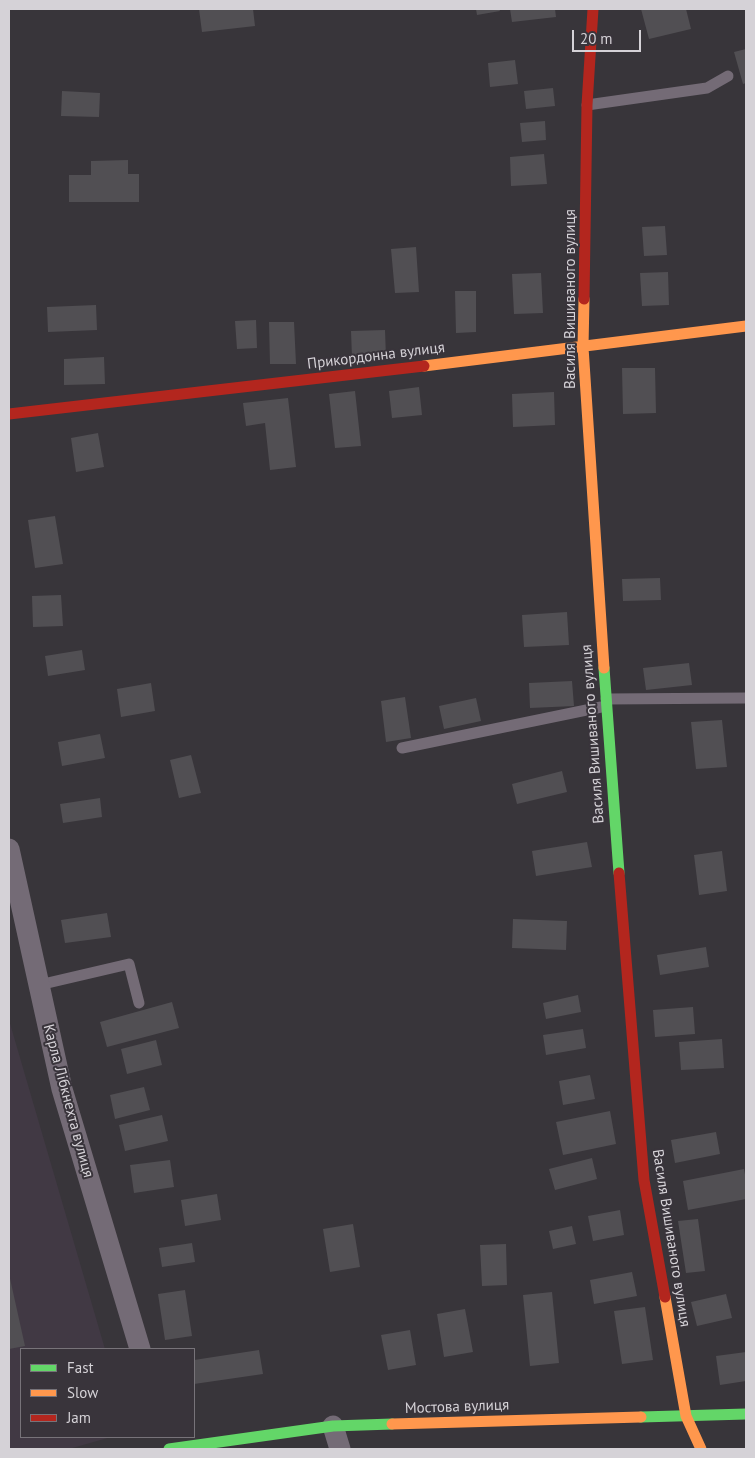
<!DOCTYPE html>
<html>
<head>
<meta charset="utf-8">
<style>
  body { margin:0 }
  #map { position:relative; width:755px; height:1458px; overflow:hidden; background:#38353a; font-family:"PT Sans",sans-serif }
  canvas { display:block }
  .frame { position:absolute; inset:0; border:10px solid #d5d2d7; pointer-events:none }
  .legend { position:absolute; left:20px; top:1348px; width:175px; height:90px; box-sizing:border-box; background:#39343b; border:1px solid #777379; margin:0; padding:6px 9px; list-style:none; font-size:15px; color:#d5d2d7 }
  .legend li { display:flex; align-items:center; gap:10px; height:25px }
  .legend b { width:25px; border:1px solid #777379 }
  .scale { position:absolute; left:572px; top:30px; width:69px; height:22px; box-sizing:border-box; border:2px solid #d5d2d7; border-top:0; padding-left:6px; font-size:15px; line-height:18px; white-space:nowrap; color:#d5d2d7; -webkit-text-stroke:4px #39343b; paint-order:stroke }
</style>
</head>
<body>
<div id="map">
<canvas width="755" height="1458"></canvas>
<div class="frame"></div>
<ul class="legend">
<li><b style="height:6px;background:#63d668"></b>Fast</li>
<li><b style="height:6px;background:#ff974d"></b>Slow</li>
<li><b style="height:6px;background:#b3261e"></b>Jam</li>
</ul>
<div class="scale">20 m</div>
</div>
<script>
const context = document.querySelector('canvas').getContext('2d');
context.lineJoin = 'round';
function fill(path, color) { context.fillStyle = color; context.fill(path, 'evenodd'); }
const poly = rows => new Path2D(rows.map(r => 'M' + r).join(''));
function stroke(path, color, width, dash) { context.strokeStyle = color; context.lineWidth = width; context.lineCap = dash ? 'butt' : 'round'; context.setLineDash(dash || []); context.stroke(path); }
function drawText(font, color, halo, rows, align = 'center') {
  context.font = font + ' "PT Sans",sans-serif'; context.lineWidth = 4; context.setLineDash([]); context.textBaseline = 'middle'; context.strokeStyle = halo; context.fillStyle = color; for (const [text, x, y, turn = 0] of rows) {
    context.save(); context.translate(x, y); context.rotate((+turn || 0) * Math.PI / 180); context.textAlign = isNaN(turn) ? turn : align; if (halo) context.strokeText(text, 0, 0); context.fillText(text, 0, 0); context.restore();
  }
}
fill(poly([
  [9,1020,105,1349,21,1349,21,1437,111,1437,69,1449,9,1449]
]), '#413944');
fill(poly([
  [199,9,253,9,255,26,202,32],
  [476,9,499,9,500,11,477,15],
  [510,9,555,9,556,17,512,22],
  [641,9,686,9,691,29,649,39],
  [746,49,746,83,743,84,734,52],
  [515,60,518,84,490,87,488,63],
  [553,88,555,106,526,109,524,91],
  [62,91,100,93,99,117,61,116],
  [545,121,546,140,522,142,520,123],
  [544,154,547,184,511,186,510,157],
  [128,160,128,174,139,174,139,202,69,202,69,175,91,175,91,161],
  [665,226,667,255,644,256,642,227],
  [416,247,419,292,395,293,391,249],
  [668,272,669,305,642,306,640,273],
  [541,273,543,313,514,314,512,274],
  [455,291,476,291,476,332,456,333],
  [96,305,97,330,48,332,47,307],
  [256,320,257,348,237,349,235,321],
  [269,322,294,322,296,364,270,364],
  [385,330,386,357,352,358,351,331],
  [104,357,105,384,64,385,64,359],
  [622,368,655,368,656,413,623,414],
  [419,387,422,415,392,418,389,391],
  [355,391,361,446,335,448,329,394],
  [554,392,555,425,513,427,512,394],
  [288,398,296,467,270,470,265,423,246,426,243,403],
  [98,433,104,467,76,472,71,438],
  [55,516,63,564,35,568,28,520],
  [660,578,661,600,623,601,622,579],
  [61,595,63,626,33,627,32,596],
  [567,612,569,645,524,647,522,615],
  [82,650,85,670,48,676,45,656],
  [689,663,692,685,646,690,643,668],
  [572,681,574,706,530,708,529,683],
  [151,683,155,711,121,717,117,689],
  [405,697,411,738,386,742,381,701],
  [476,698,481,721,444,729,439,706],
  [722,720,727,767,696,769,691,722],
  [100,734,105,758,62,766,58,742],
  [191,755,201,793,179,798,170,760],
  [562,771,567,792,517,804,512,784],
  [100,798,102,817,63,823,60,804],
  [587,842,592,867,536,876,532,851],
  [722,851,727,891,699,895,694,855],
  [107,913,111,937,65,943,61,920],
  [513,919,567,921,566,950,512,948],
  [706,947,709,967,660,975,657,955],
  [578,995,581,1012,546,1019,543,1003],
  [172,1002,179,1028,107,1047,100,1022],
  [693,1007,695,1034,655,1037,653,1010],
  [583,1029,586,1048,546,1055,543,1035],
  [722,1039,724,1068,681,1070,679,1042],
  [156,1040,162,1065,127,1074,121,1049],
  [590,1075,595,1099,563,1105,559,1081],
  [144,1087,150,1110,115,1119,110,1095],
  [610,1111,616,1144,563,1155,556,1122],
  [162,1115,168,1141,125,1151,119,1125],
  [716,1132,720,1154,675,1163,671,1140],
  [592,1158,597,1179,555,1190,549,1169],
  [170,1160,174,1187,134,1193,130,1165],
  [744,1169,746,1180,746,1199,688,1210,683,1181],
  [217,1194,221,1220,185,1226,181,1200],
  [620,1210,624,1235,593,1241,588,1216],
  [698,1219,705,1271,686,1273,678,1221],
  [353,1224,360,1267,330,1272,323,1229],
  [572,1226,576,1244,553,1249,549,1231],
  [192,1243,195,1262,162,1267,159,1248],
  [506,1244,507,1285,482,1286,480,1245],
  [632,1272,637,1296,594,1304,590,1280],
  [9,1274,25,1346,9,1349],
  [185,1290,192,1336,165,1340,158,1294],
  [552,1292,559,1363,530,1366,523,1295],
  [726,1294,732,1318,697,1326,691,1302],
  [645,1307,653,1360,622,1364,614,1311],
  [465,1309,473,1352,444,1357,437,1314],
  [410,1330,416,1365,388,1370,381,1335],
  [259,1350,263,1374,194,1384,194,1360],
  [746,1352,746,1381,720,1385,716,1356]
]), '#514f53');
stroke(poly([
  [587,105,707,88,728,76],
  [606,699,746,698],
  [402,748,606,706],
  [39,985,129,964,139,1003]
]), '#746b76', 11);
stroke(poly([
  [9,849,62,1089,140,1349],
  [333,1426,340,1449]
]), '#746b76', 21);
stroke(poly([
  [604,668,619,873],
  [641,1417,746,1414],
  [169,1449,333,1426,392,1424]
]), '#63d668', 11);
stroke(poly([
  [584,299,583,347,604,668],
  [424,366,746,326],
  [665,1297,686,1416,701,1449],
  [392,1424,641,1417]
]), '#ff974d', 11);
stroke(poly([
  [584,299,587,105,593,9],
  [9,414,424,366],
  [619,873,644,1180,665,1297]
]), '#b3261e', 11);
drawText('15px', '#d5d2d7', '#39343b', [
  ["Василя Вишиваного вулиця",571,299,-90],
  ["Прикордонна вулиця",376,356,-7],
  ["Василя Вишиваного вулиця",593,734,-94],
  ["Карла Лібкнехта вулиця",68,1101,75],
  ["Василя Вишиваного вулиця",671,1238,81],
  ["Мостова вулиця",457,1407,-2]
]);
</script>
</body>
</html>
